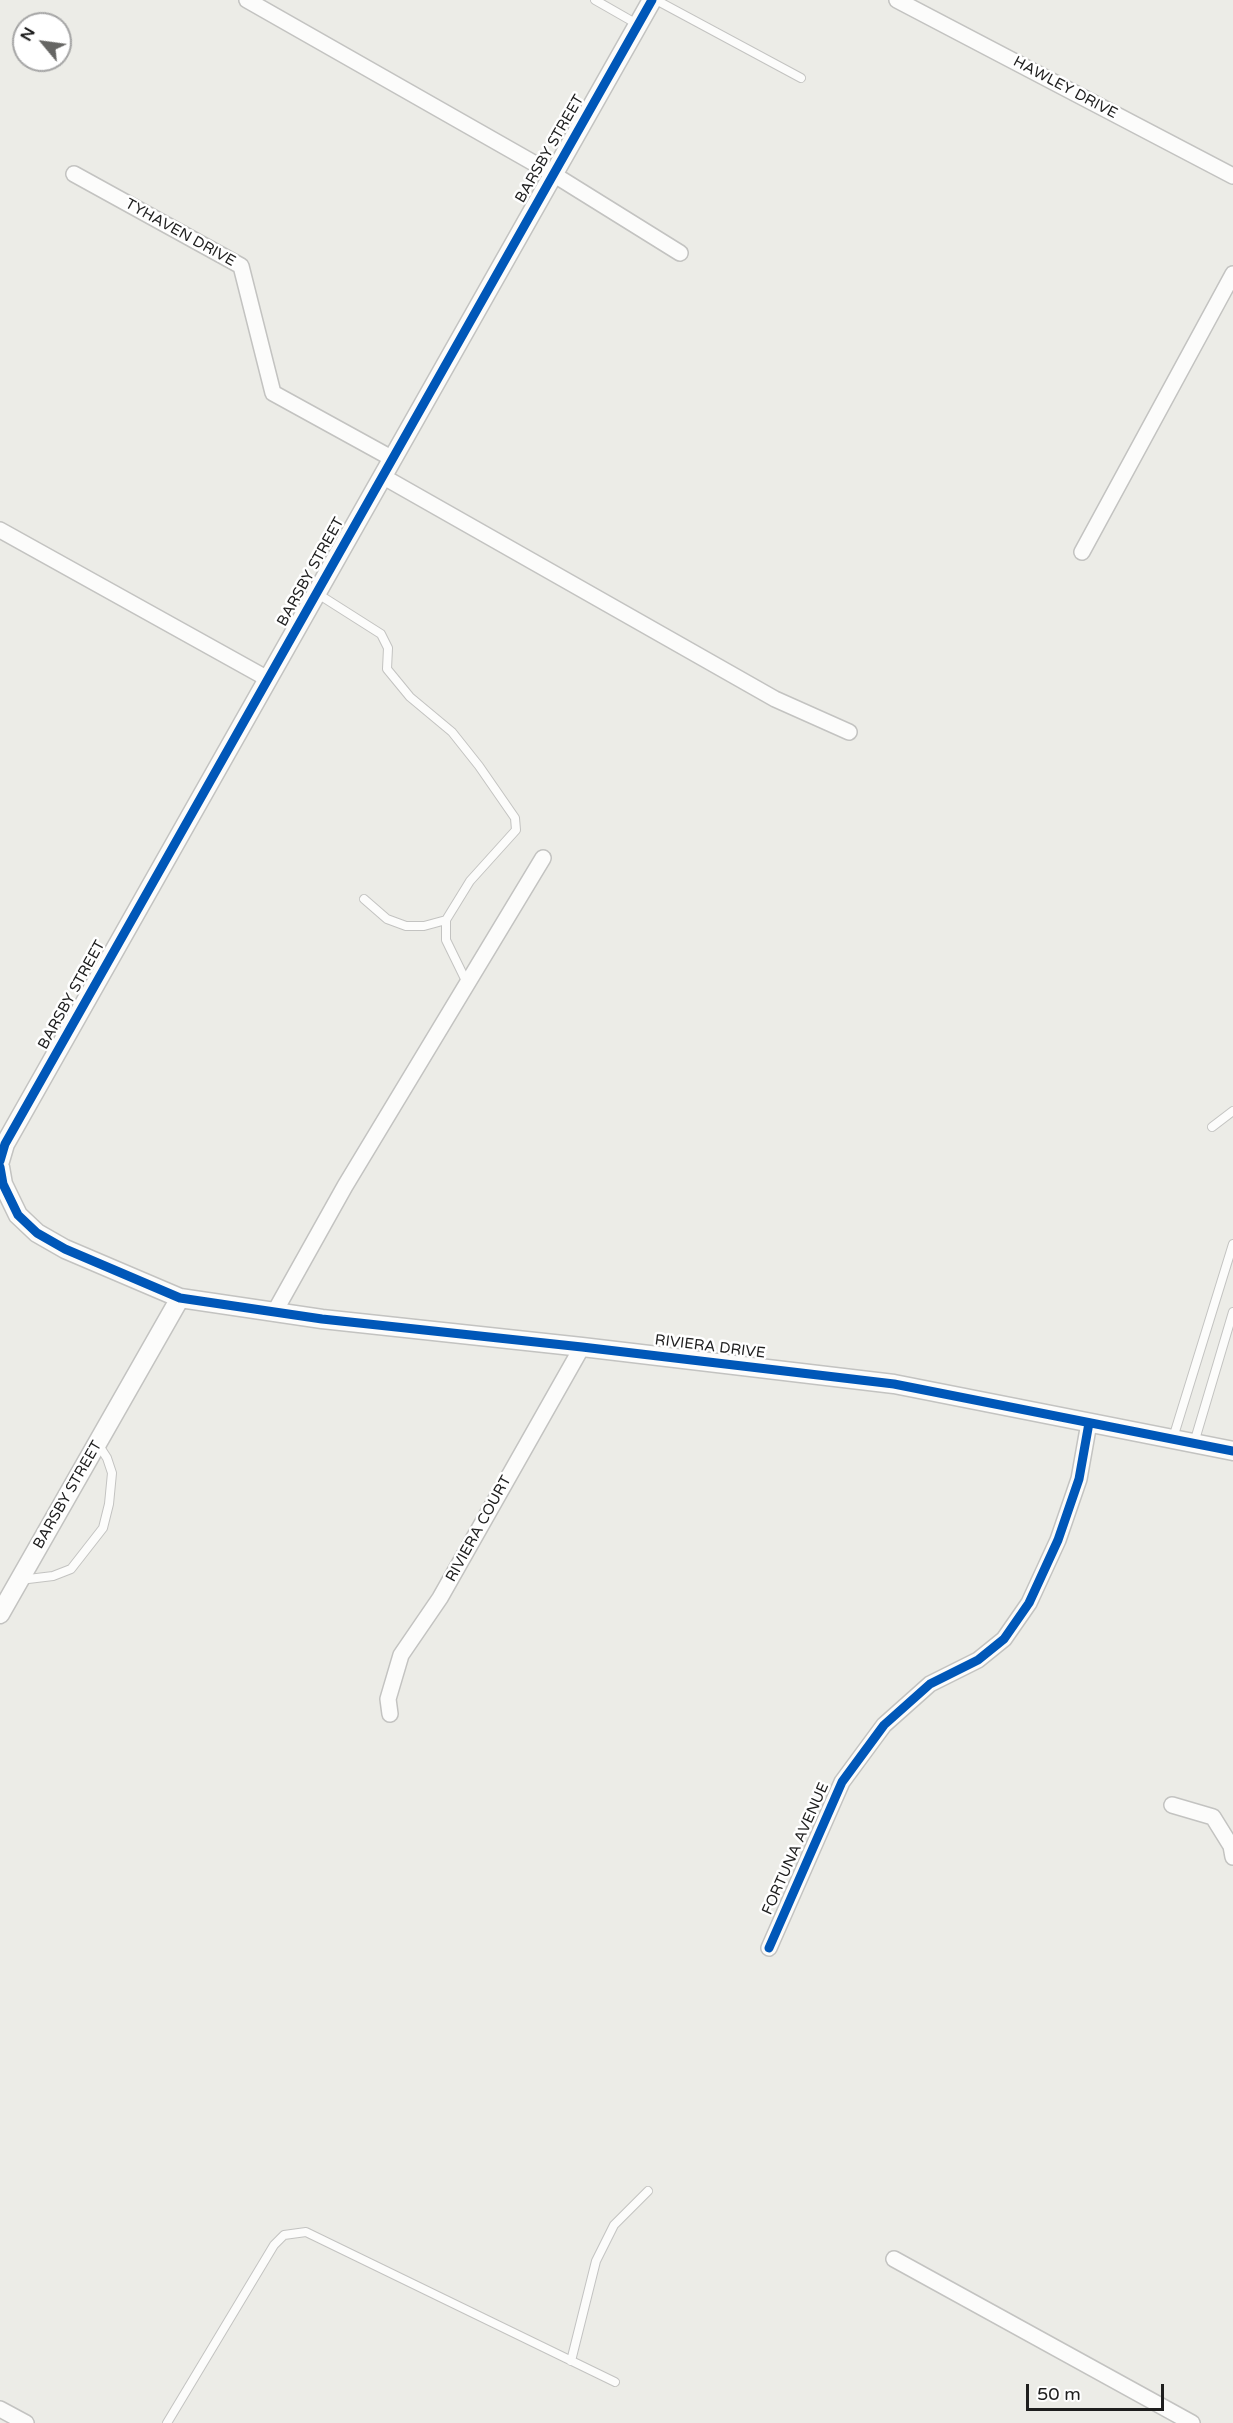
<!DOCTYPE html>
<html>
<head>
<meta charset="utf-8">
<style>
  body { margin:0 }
  #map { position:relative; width:1233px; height:2423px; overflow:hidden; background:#ecece7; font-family:"Varela Round",sans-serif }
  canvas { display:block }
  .north { position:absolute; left:12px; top:12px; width:60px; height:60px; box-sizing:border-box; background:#fff; border:2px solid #a5a5a5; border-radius:50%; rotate:299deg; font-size:16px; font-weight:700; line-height:24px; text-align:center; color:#1e1e1e }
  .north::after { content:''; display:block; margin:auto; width:21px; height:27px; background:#666664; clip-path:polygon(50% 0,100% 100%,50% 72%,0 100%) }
  .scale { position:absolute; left:1026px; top:2384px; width:138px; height:27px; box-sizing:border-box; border:3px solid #1e1e1e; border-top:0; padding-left:8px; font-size:18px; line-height:21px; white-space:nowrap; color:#1e1e1e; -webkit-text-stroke:4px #fff; paint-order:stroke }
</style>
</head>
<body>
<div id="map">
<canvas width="1233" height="2423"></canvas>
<div class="north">N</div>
<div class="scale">50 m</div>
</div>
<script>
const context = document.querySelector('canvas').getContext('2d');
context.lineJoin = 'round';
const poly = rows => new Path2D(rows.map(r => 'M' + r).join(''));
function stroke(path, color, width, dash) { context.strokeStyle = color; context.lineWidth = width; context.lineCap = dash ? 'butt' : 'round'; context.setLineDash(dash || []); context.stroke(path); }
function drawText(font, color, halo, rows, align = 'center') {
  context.font = font + ' "Varela Round",sans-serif'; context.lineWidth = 5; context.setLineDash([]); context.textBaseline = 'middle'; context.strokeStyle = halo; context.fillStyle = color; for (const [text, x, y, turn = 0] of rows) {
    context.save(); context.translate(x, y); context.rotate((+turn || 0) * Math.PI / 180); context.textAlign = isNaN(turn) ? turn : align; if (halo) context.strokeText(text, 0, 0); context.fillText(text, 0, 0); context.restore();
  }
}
const service = poly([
  [595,0,637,24],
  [656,0,801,78],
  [318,594,381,634,388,648,387,669,410,697,452,732,479,766,515,818,516,830,470,881,446,920,446,940,467,983],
  [364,899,387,919,406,926,424,926,446,920],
  [1212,1127,1233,1111],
  [1173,1438,1233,1244],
  [1194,1443,1233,1312],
  [20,1580,53,1576,71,1569,103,1528,109,1504,112,1473,107,1458,98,1444],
  [571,2361,596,2261,614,2225,648,2191],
  [167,2423,274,2245,284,2235,306,2232,615,2382]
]);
const minor = poly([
  [247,0,553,174,680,253],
  [897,0,1233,176],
  [74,174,241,266,273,393,393,459],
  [382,476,775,699,849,732],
  [0,530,268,679],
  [1082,552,1233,274],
  [274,1313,345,1186,543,858],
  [390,1714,388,1699,401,1655,440,1598,582,1347],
  [1172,1805,1213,1817,1231,1846,1233,1857],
  [769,1948,842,1782,884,1725,930,1684,978,1660,1004,1639,1029,1603,1058,1540,1079,1479,1089,1423],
  [894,2259,1192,2423],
  [0,2409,26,2423]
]);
const tertiary = poly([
  [0,1161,5,1144,652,0],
  [0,1167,3,1184,18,1215,37,1233,65,1249,180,1298,322,1319,582,1347,894,1384,1233,1451],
  [0,1614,180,1298]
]);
stroke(service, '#c3c3c1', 10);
stroke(minor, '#c3c3c1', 18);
stroke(tertiary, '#c3c3c1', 21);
stroke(service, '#fcfcfb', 8);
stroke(minor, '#fcfcfb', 15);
stroke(tertiary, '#fcfcfb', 18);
stroke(poly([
  [0,1161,5,1144,652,0],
  [0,1167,3,1184,18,1215,37,1233,65,1249,180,1298,322,1319,582,1347,894,1384,1233,1451],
  [769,1948,842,1782,884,1725,930,1684,978,1660,1004,1639,1029,1603,1058,1540,1079,1479,1089,1423]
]), '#0057b8', 9);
drawText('15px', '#1e1e1e', '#fff', [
  ["HAWLEY DRIVE",1065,88,28],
  ["BARSBY STREET",550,149,-60],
  ["TYHAVEN DRIVE",180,233,29],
  ["BARSBY STREET",311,572,-61],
  ["BARSBY STREET",72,995,-61],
  ["RIVIERA DRIVE",710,1347,7],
  ["BARSBY STREET",68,1495,-60],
  ["RIVIERA COURT",479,1529,-61],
  ["FORTUNA AVENUE",796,1849,-66]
]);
</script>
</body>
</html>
